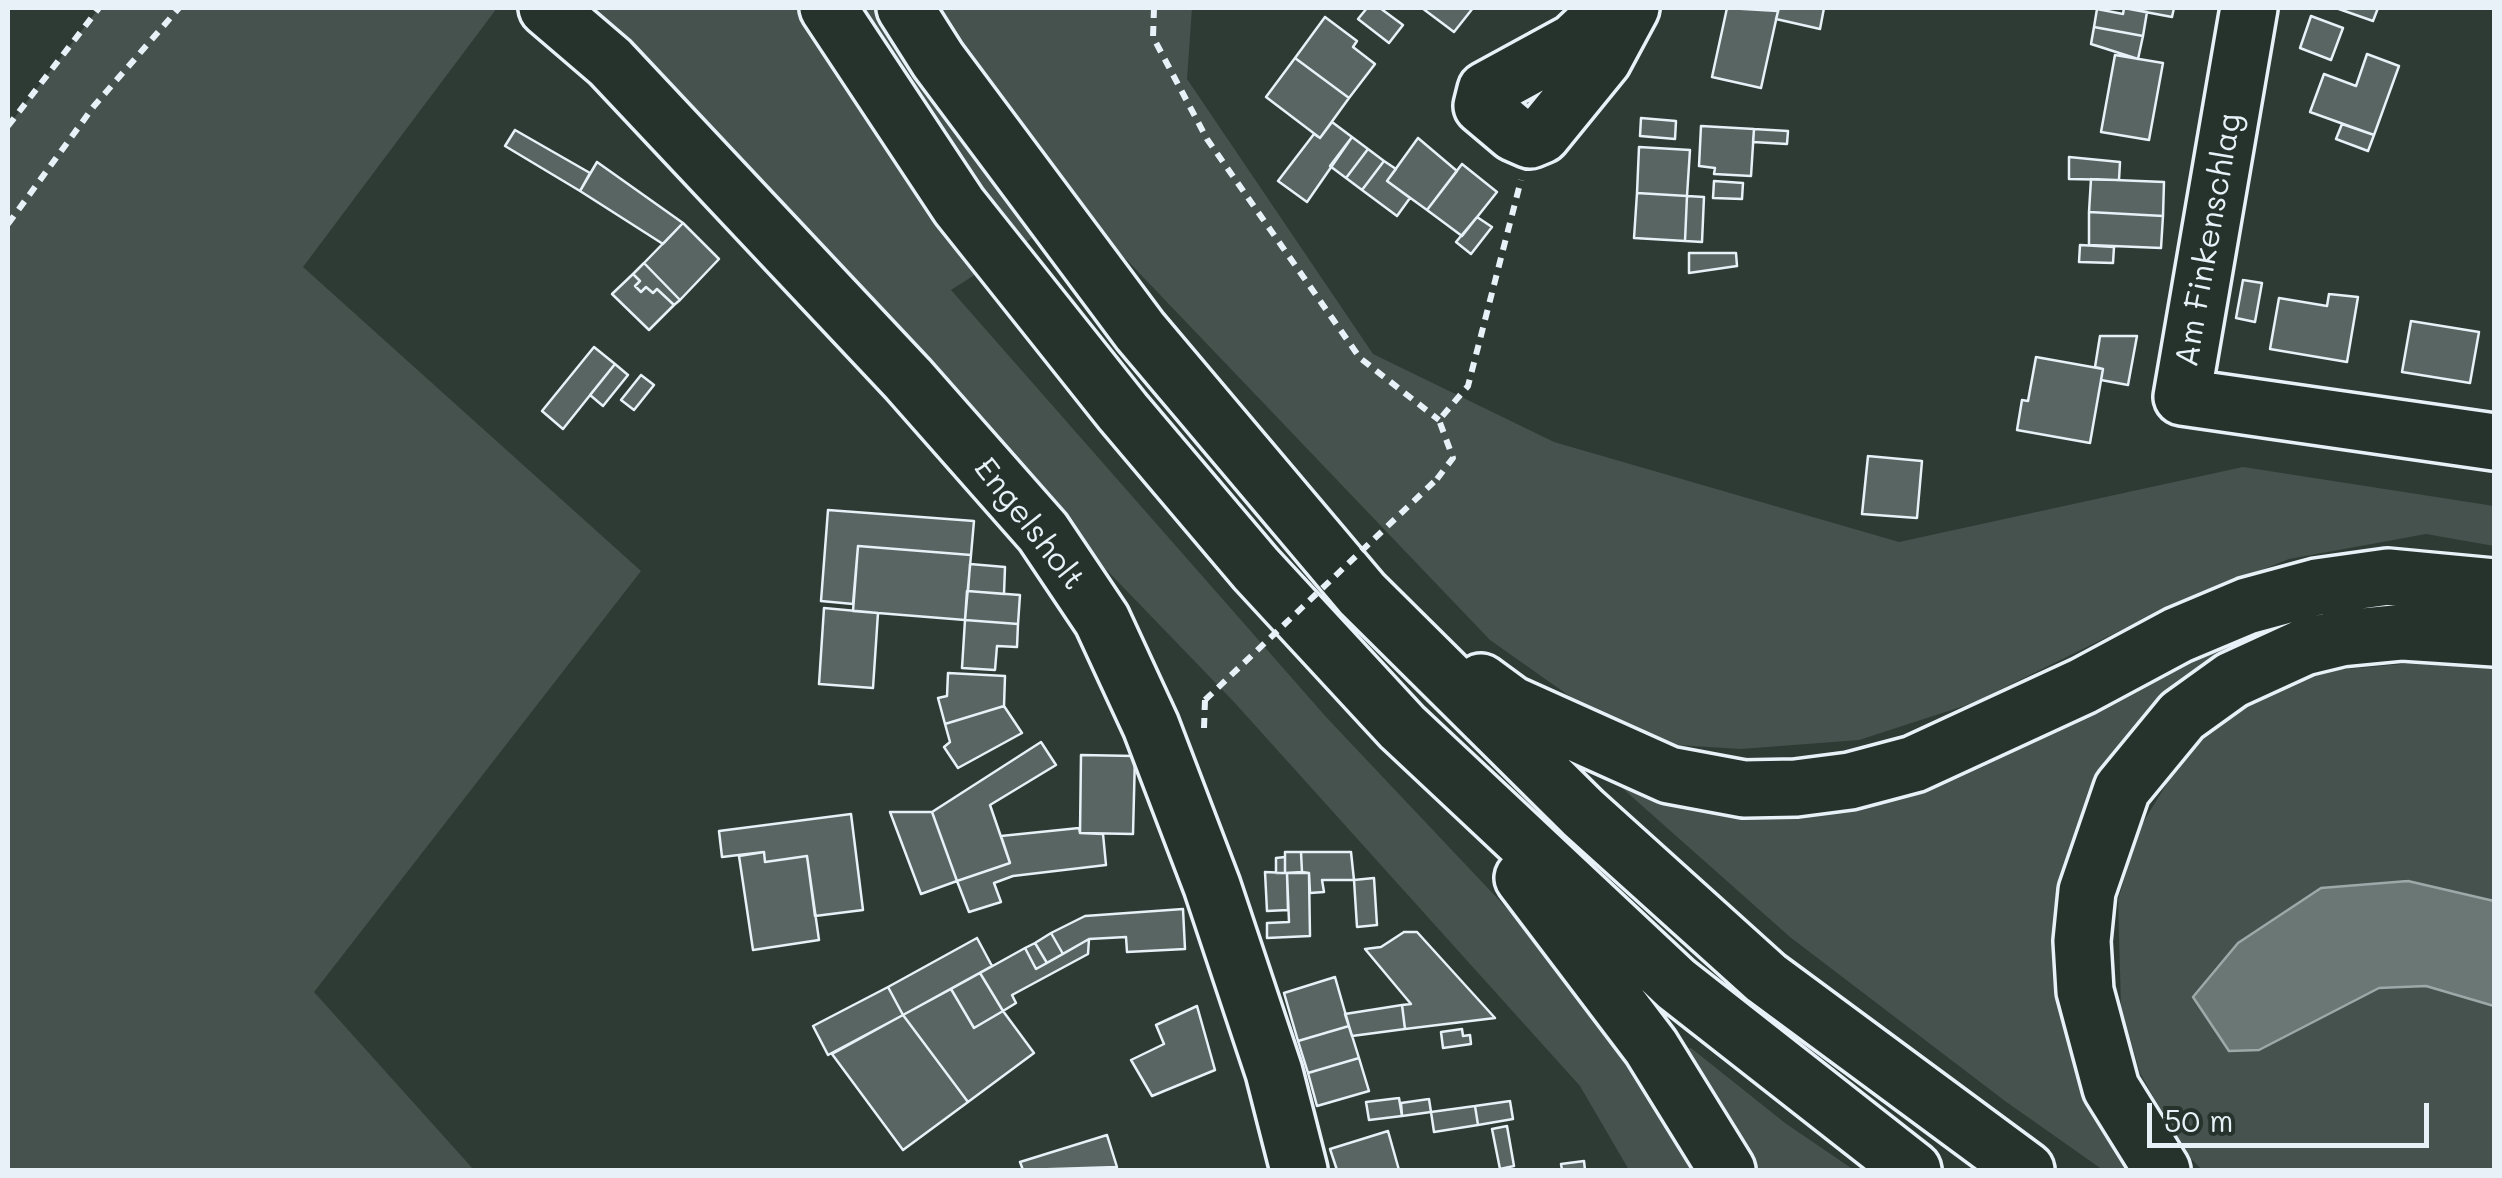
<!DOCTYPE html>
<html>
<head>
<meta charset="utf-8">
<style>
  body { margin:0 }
  #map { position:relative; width:2502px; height:1178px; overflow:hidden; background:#2e3b35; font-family:Mali,sans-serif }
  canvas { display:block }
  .frame { position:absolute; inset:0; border:10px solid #e8f1f8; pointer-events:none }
  .scale { position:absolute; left:2147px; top:1103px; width:282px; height:45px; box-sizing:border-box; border:5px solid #e8f1f8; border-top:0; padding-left:12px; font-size:30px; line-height:35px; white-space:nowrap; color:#e8f1f8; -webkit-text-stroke:8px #26332d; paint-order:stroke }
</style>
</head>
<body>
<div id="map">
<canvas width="2502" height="1178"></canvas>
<div class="frame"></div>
<div class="scale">50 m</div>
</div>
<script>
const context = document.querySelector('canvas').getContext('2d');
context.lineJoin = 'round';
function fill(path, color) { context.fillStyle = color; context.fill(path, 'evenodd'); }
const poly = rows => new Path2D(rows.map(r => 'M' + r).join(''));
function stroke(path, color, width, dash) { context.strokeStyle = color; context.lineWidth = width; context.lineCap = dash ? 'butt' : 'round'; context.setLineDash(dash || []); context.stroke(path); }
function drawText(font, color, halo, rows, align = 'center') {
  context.font = font + ' Mali,sans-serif'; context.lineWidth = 9; context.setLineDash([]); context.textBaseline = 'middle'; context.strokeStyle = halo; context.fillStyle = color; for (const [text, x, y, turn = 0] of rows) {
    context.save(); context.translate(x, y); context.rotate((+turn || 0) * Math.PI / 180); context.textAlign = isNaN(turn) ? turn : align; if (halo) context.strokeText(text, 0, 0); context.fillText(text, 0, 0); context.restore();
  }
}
fill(poly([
  [99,8,497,8,303,267,641,571,314,992,474,1170,8,1170,8,126],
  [564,8,1192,8,1187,79,1373,354,1554,442,1899,542,2243,467,2494,506,2494,546,2426,534,2289,559,2162,610,1973,703,1859,740,1741,749,1661,744,1592,712,1490,640,1078,209,951,290,1327,718,1568,973,1663,1104,1698,1170,1629,1170,1580,1086,1234,702],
  [2494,602,2300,637,2084,819,2138,1170,2103,1170,2005,1101,1790,937,1621,787,1737,816,1814,812,2201,648,2334,603],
  [2424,662,2494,667,2494,901,2408,881,2259,1050,2379,988,2425,986,2494,1006,2494,1170,2202,1170,2183,1150,2140,1073,2121,1007,2118,900,2139,829,2186,752,2257,699,2327,671],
  [1691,1048,1785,1123,1854,1170,1751,1170,1682,1049]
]), '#45524e');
const water = poly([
  [2408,881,2494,901,2494,1006,2426,986,2379,988,2259,1050,2229,1051,2193,997,2238,943,2321,888,2408,881]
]);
fill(water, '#6b7775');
stroke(water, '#9da8a9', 2.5);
const building = poly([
  [1367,8,1380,8,1403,25,1389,43,1358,19,1367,8],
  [1422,8,1473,8,1454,32,1422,8],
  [1727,8,1778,11,1761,88,1712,77,1727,8],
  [1779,8,1824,8,1820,29,1776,19,1779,8],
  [2124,8,2174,8,2172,17,2124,8],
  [2124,8,2147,12,2143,36,2094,27,2097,9,2123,14,2124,8],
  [2336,8,2378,8,2373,21,2336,8],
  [2311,16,2343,28,2331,60,2300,48,2311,16],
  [1325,17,1357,41,1353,47,1375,64,1349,98,1295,58,1325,17],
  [2094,27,2143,36,2138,59,2091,44,2094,27],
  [2367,54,2399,66,2374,135,2310,112,2324,74,2356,86,2367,54],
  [2115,55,2163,63,2149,140,2101,132,2115,55],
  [1295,58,1349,98,1320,138,1266,97,1295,58],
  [1641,118,1676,121,1675,139,1640,136,1641,118],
  [1332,122,1352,137,1307,202,1278,181,1314,134,1320,138,1332,122],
  [2342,124,2374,135,2368,151,2336,139,2342,124],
  [1701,126,1754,129,1751,176,1714,174,1715,168,1699,166,1701,126],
  [1754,129,1788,131,1787,144,1753,142,1754,129],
  [515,130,590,173,580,191,505,146,515,130],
  [1352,137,1368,149,1346,178,1330,166,1352,137],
  [1418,138,1457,171,1427,210,1387,181,1418,138],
  [1639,147,1690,150,1687,196,1637,193,1639,147],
  [1368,149,1384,161,1362,190,1346,178,1368,149],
  [2069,157,2120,162,2119,180,2069,179,2069,157],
  [1384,161,1396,169,1387,181,1410,198,1397,216,1362,190,1384,161],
  [597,162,683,223,663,244,580,191,597,162],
  [1462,164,1497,192,1462,236,1427,210,1462,164],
  [2091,179,2164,182,2163,216,2089,212,2091,179],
  [1714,181,1743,183,1742,199,1713,198,1714,181],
  [1637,193,1687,196,1685,241,1634,238,1637,193],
  [1687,196,1704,197,1702,242,1685,241,1687,196],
  [2089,212,2163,216,2161,248,2089,245,2089,212],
  [1477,217,1492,227,1471,254,1456,242,1477,217],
  [683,223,719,259,680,300,644,263,683,223],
  [2080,245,2114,247,2113,263,2079,262,2080,245],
  [1689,253,1736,253,1737,266,1689,273,1689,253],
  [644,263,680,300,674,305,657,289,653,293,646,287,641,292,635,286,640,281,633,274,644,263],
  [633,274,640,281,635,286,641,292,646,287,653,293,657,289,674,305,649,330,612,294,633,274],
  [2243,280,2262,283,2255,322,2236,318,2243,280],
  [2329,294,2358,297,2347,362,2270,349,2279,298,2327,306,2329,294],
  [2411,321,2479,332,2470,383,2402,372,2411,321],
  [2100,336,2137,336,2128,385,2101,380,2103,369,2095,367,2100,336],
  [594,347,615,364,563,429,542,411,594,347],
  [2036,357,2103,369,2090,443,2017,430,2022,400,2028,401,2036,357],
  [615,364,628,375,603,406,590,395,615,364],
  [641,375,654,385,634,410,621,400,641,375],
  [1868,456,1922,461,1917,518,1862,514,1868,456],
  [828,510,974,521,971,555,858,546,853,604,821,601,828,510],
  [858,546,971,555,965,620,853,611,858,546],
  [970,564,1005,567,1004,594,968,591,970,564],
  [967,591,1020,595,1018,624,965,620,967,591],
  [824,608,878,613,873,688,819,684,824,608],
  [965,620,1018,624,1017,647,997,646,995,670,962,668,965,620],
  [948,673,1005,676,1004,706,945,724,938,698,947,696,948,673],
  [1004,706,1022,733,958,768,944,747,950,742,945,724,1004,706],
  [1041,742,1056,765,990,805,1010,863,957,881,932,812,1041,742],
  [1081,755,1135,756,1133,834,1080,833,1081,755],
  [890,812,932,812,957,881,921,894,890,812],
  [851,814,863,910,815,916,807,856,765,862,764,852,722,857,719,831,851,814],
  [1079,828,1080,833,1103,834,1106,865,1013,876,994,883,1001,902,969,912,957,881,1010,863,1001,836,1079,828],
  [764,852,765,862,807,856,819,940,753,950,739,856,764,852],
  [1285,852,1301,852,1302,872,1285,873,1285,852],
  [1301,852,1351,852,1354,880,1322,880,1324,892,1310,893,1309,873,1302,872,1301,852],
  [1285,857,1285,873,1276,873,1276,858,1285,857],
  [1265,872,1287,873,1288,910,1267,911,1265,872],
  [1287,873,1309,873,1310,936,1267,938,1267,923,1289,922,1287,873],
  [1374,878,1377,925,1357,927,1354,880,1374,878],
  [1183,909,1185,949,1127,952,1126,937,1089,939,1063,954,1051,933,1085,916,1183,909],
  [1404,932,1417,932,1495,1018,1405,1029,1402,1005,1411,1004,1365,949,1381,947,1404,932],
  [1051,933,1063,954,1047,963,1035,943,1051,933],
  [977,938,992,966,903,1015,888,987,977,938],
  [1089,939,1088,954,1012,995,1016,1003,1003,1011,980,973,1025,948,1036,969,1089,939],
  [1035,943,1047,963,1036,969,1025,948,1035,943],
  [980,973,1003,1011,974,1028,951,989,980,973],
  [1335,977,1349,1026,1298,1041,1284,993,1335,977],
  [888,987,903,1015,828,1055,813,1026,888,987],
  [951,989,974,1028,1003,1011,1034,1053,968,1102,903,1015,951,989],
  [1402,1005,1405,1029,1352,1036,1345,1014,1402,1005],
  [1197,1006,1215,1070,1152,1096,1131,1060,1164,1044,1156,1025,1197,1006],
  [903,1015,968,1102,903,1150,832,1054,903,1015],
  [1349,1026,1359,1058,1308,1073,1298,1041,1349,1026],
  [1462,1029,1463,1036,1470,1035,1471,1044,1443,1048,1441,1032,1462,1029],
  [1359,1058,1369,1091,1317,1106,1308,1073,1359,1058],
  [1399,1098,1402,1116,1369,1120,1366,1102,1399,1098],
  [1429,1099,1431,1112,1402,1116,1401,1103,1429,1099],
  [1510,1101,1513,1119,1478,1125,1475,1106,1510,1101],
  [1475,1106,1478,1125,1434,1132,1431,1112,1475,1106],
  [1507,1126,1514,1166,1500,1169,1492,1129,1507,1126],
  [1388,1131,1399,1170,1337,1170,1330,1149,1388,1131],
  [1107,1135,1117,1167,1023,1170,1020,1162,1107,1135],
  [1584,1161,1585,1170,1562,1170,1561,1164,1584,1161]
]);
fill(building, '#596563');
stroke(building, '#e8f1f8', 2.5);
const minor = poly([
  [547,8,610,62,908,379,1043,532,1102,620,1151,726,1212,886,1274,1072,1299,1170],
  [1610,8,1574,42,1486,90,1482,106,1514,133,1530,140,1542,135,1603,60,1631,8],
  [2249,8,2182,397,2494,442]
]);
const highway = poly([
  [828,8,959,206,1123,412,1256,569,1402,727,1676,984,1913,1170],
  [905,8,938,60,1140,331,1362,594,1583,813,1766,978,2026,1170],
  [1481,682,1511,704,1669,775,1744,789,1796,788,1850,781,1914,764,2083,686,2178,635,2247,606,2317,587,2388,577,2494,587],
  [1523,878,1651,1047,1727,1170],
  [2162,1170,2111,1088,2085,991,2082,941,2087,891,2122,789,2182,716,2232,680,2304,647,2341,638,2403,632,2494,638]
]);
stroke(minor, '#e8f1f8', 62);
stroke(highway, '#e8f1f8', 62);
stroke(poly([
  [1154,8,1153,37,1207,139,1360,358,1439,420],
  [8,126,99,8],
  [8,224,94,106,179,8],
  [1437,479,1453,458,1439,420,1468,386,1521,180],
  [1204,728,1205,700]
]), '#e8f1f8', 6, [10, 8]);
stroke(minor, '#26332d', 55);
stroke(highway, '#26332d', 55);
stroke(poly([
  [1205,700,1437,479]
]), '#e8f1f8', 6, [10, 8]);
drawText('32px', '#e8f1f8', '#26332d', [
  ["Am Finkenschlag",2209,240,-80],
  ["Engelsholt",1029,524,52]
]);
</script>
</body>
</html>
